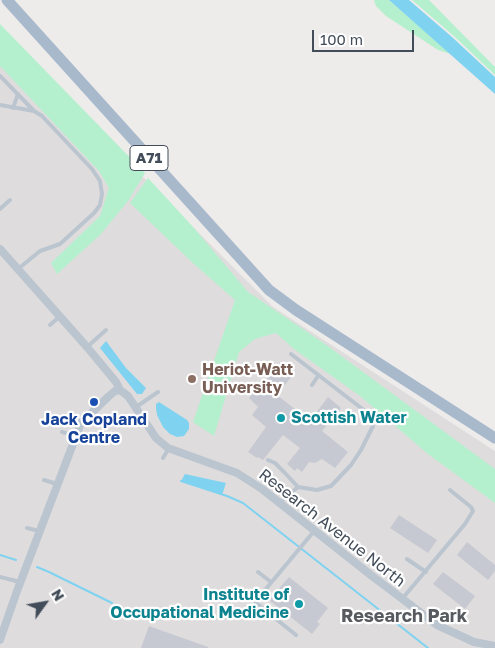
<!DOCTYPE html>
<html>
<head>
<meta charset="utf-8">
<style>
  body { margin:0 }
  #map { position:relative; width:495px; height:648px; overflow:hidden; background:#eeebeb; font-family:"Golos Text",sans-serif }
  canvas { display:block }
  .north { position:absolute; left:20px; top:578px; width:50px; height:50px; -webkit-text-stroke:4px #fff; paint-order:stroke; rotate:58deg; font-size:14px; font-weight:700; line-height:20px; text-align:center; color:#434d59 }
  .north::after { content:''; display:block; margin:auto; width:18px; height:22px; background:#434d59; clip-path:polygon(50% 0,100% 100%,50% 72%,0 100%) }
  .scale { position:absolute; left:312px; top:30px; width:102px; height:22px; box-sizing:border-box; border:2px solid #434d59; border-top:0; padding-left:6px; font-size:15px; line-height:18px; white-space:nowrap; color:#434d59; -webkit-text-stroke:4px #fff; paint-order:stroke }
</style>
</head>
<body>
<div id="map">
<canvas width="495" height="648"></canvas>
<div class="north">N</div>
<div class="scale">100 m</div>
</div>
<script>
const context = document.querySelector('canvas').getContext('2d');
context.lineJoin = 'round';
function fill(path, color) { context.fillStyle = color; context.fill(path, 'evenodd'); }
const poly = rows => new Path2D(rows.map(r => 'M' + r).join(''));
function stroke(path, color, width, dash) { context.strokeStyle = color; context.lineWidth = width; context.lineCap = dash ? 'butt' : 'round'; context.setLineDash(dash || []); context.stroke(path); }
function drawText(font, color, halo, rows, align = 'center') {
  context.font = font + ' "Golos Text",sans-serif'; context.lineWidth = 4.5; context.setLineDash([]); context.textBaseline = 'middle'; context.strokeStyle = halo; context.fillStyle = color; for (const [text, x, y, turn = 0] of rows) {
    context.save(); context.translate(x, y); context.rotate((+turn || 0) * Math.PI / 180); context.textAlign = isNaN(turn) ? turn : align; if (halo) context.strokeText(text, 0, 0); context.fillText(text, 0, 0); context.restore();
  }
}
fill(poly([
  [0,34,273,307,495,451,495,648,0,648]
]), '#dfdcdd');
fill(poly([
  [374,0,389,0,451,54,438,50,386,16,376,6],
  [412,0,429,0,495,67,495,75,455,37],
  [0,24,145,173,128,201,101,234,57,274,51,263,100,216,109,188,99,171,0,66],
  [148,178,194,228,248,292,325,344,495,469,495,503,428,454,360,396,294,349,276,333,255,339,239,352,214,436,193,422,235,300,194,264,130,203]
]), '#b5f0ce');
fill(poly([
  [389,0,409,0,452,37,495,77,495,94],
  [106,341,126,368,146,388,142,394,137,394,100,348],
  [159,402,187,420,189,423,189,429,184,436,177,437,170,434,163,427,157,415,156,408,156,404],
  [185,474,226,483,222,495,181,481]
]), '#7fd3f0');
stroke(poly([
  [181,481,227,496,243,503,428,648],
  [0,555,16,560],
  [37,567,49,572,112,603]
]), '#7fd3f0', 2);
fill(poly([
  [281,361,295,372,277,395,310,421,328,397,341,408,322,431,348,452,335,468,322,459,315,463,309,462,302,472,297,468,295,471,287,464,300,448,283,435,263,460,258,457,257,458,248,452,266,427,252,415,258,407,249,398,259,386,261,387],
  [399,515,437,540,428,553,390,528],
  [467,542,495,565,495,571,488,580,457,555],
  [443,572,475,596,465,609,433,584],
  [289,577,328,608,317,622,320,624,312,634,269,600],
  [149,626,208,647,208,648,141,648]
]), '#c7c9d2');
stroke(poly([
  [0,76,34,111],
  [0,105,34,111,42,116,92,169,100,181,102,194,100,205,94,213,60,244,40,251,18,269],
  [13,108,18,94],
  [0,209,10,200],
  [50,325,59,317],
  [87,347,106,330],
  [312,385,318,376],
  [136,407,158,392],
  [62,432,76,436],
  [163,458,169,448],
  [268,460,275,463,284,472,298,487],
  [44,480,57,484],
  [280,502,298,487,317,490,331,486,351,465,361,450,373,426,369,414,291,354],
  [27,528,39,531],
  [407,559,426,572],
  [258,572,271,582],
  [0,577,20,582],
  [402,599,465,524,473,511,471,507,450,490],
  [296,635,255,602,315,530]
]), '#bbc5cf', 4);
stroke(poly([
  [0,249,87,347,116,382,120,390,128,396,156,438,168,448,237,473,262,489,372,576,437,625,474,642,495,646],
  [0,640,17,591,81,423,109,396,115,391,120,390]
]), '#bbc5cf', 8);
stroke(poly([
  [7,0,269,290,296,310,495,438]
]), '#a8b9cc', 11);
for (const [x, y, r, color] of [
  [192,379,5,"#8d6e63"],
  [94,402,5,"#1a4fb4"],
  [281,418,5,"#0f9aa8"],
  [299,604,5,"#0f9aa8"]
]) { const dot = new Path2D(); dot.arc(x, y, r, 0, 2 * Math.PI); context.fillStyle = color; context.fill(dot); stroke(dot, '#fff', 2); }
for (const [x, y, w] of [
  [149,158,38]
]) { const box = new Path2D(); box.roundRect(x - w / 2, y - 12.5, w, 25, 4); context.fillStyle = '#fff'; context.fill(box); stroke(box, '#434d59', 1); }
drawText('bold 15px', '#434d59', null, [
  ["A71",149,158]
]);
drawText('bold 16px', '#785e54', '#fff', [
  ["Heriot-Watt",202,370],
  ["University",202,388]
], 'left');
drawText('bold 16px', '#0d838f', '#fff', [
  ["Scottish Water",291,418],
  ["Institute of",289,595,"right"],
  ["Occupational Medicine",289,613,"right"]
], 'left');
drawText('bold 16px', '#164399', '#fff', [
  ["Jack Copland",94,420],
  ["Centre",94,438]
]);
drawText('16px', '#434d59', '#fff', [
  ["Research Avenue North",332,528,38]
]);
drawText('bold 18px', '#575b60', '#fff', [
  ["Research Park",404,616]
]);
</script>
</body>
</html>
